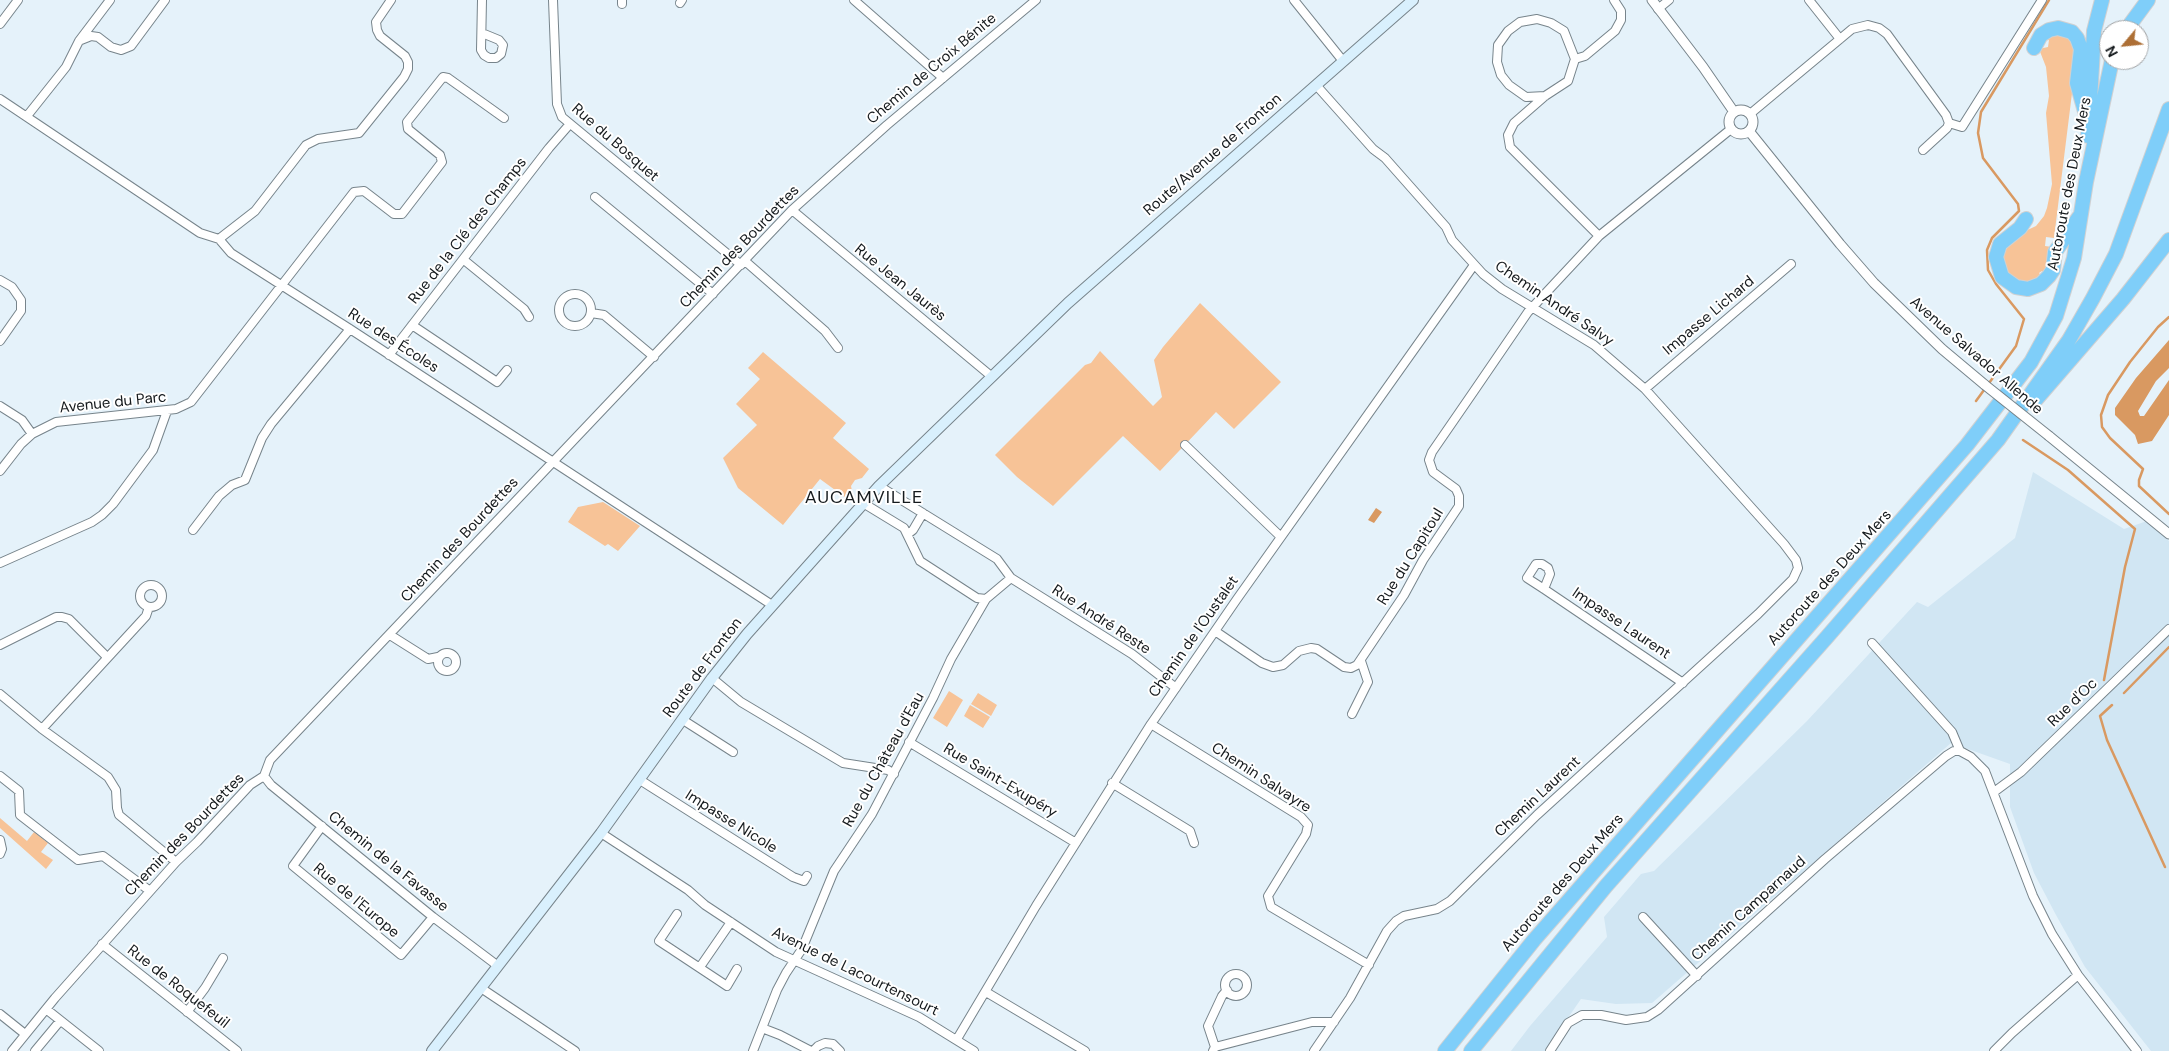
<!DOCTYPE html>
<html>
<head>
<meta charset="utf-8">
<style>
  body { margin:0 }
  #map { position:relative; width:2169px; height:1051px; overflow:hidden; background:#e5f2fa; font-family:"DM Sans",sans-serif }
  canvas { display:block }
  .north { position:absolute; left:2099px; top:20px; width:50px; height:50px; box-sizing:border-box; background:#fff; border:1px solid #a1a3a5; border-radius:50%; rotate:242deg; font-size:14px; font-weight:700; line-height:20px; text-align:center; color:#151a1d }
  .north::after { content:''; display:block; margin:auto; width:18px; height:22px; background:#ad6f35; clip-path:polygon(50% 0,100% 100%,50% 72%,0 100%) }
</style>
</head>
<body>
<div id="map">
<canvas width="2169" height="1051"></canvas>
<div class="north">N</div>
</div>
<script>
const context = document.querySelector('canvas').getContext('2d');
context.lineJoin = 'round';
function fill(path, color) { context.fillStyle = color; context.fill(path, 'evenodd'); }
const poly = rows => new Path2D(rows.map(r => 'M' + r).join(''));
function stroke(path, color, width, dash) { context.strokeStyle = color; context.lineWidth = width; context.lineCap = dash ? 'butt' : 'round'; context.setLineDash(dash || []); context.stroke(path); }
function drawText(font, color, halo, rows, align = 'center') {
  context.font = font + ' "DM Sans",sans-serif'; context.lineWidth = 4; context.setLineDash([]); context.textBaseline = 'middle'; context.strokeStyle = halo; context.fillStyle = color; for (const [text, x, y, turn = 0] of rows) {
    context.save(); context.translate(x, y); context.rotate((+turn || 0) * Math.PI / 180); context.textAlign = isNaN(turn) ? turn : align; if (halo) context.strokeText(text, 0, 0); context.fillText(text, 0, 0); context.restore();
  }
}
fill(poly([
  [2033,472,2124,529,2147,521,2169,541,2169,1051,2151,1051,2085,967,2056,915,2034,873,2010,807,2010,764,1951,743,1652,1003,1616,1004,1581,999,1545,1051,1511,1051,1530,1026,1607,937,1604,917,1641,874,1654,871,1807,721,1917,602,1928,607,2015,538]
]), '#d1e6f3');
fill(poly([
  [2055,32,2074,39,2076,61,2054,238,2046,237,2045,246,2052,247,2045,273,2042,271,2039,273,2042,277,2025,284,2006,275,2000,253,2019,234,2036,226,2044,216,2047,208,2052,184,2046,113,2049,96,2046,67,2039,49,2048,47,2049,40,2042,41],
  [1200,303,1281,382,1234,429,1216,412,1160,471,1123,436,1053,506,1017,477,995,455,1085,365,1091,363,1100,351,1153,406,1162,397,1154,360,1163,347],
  [763,352,846,423,833,438,869,469,862,478,855,480,851,486,852,491,846,498,820,479,783,525,738,488,723,458,757,425,736,404,760,379,748,368],
  [603,502,640,526,618,551,608,544,605,546,568,522,578,507],
  [949,691,963,700,947,727,933,718],
  [978,693,997,705,991,716,971,704],
  [970,705,990,717,983,728,964,716],
  [0,818,27,841,34,832,48,843,41,852,53,860,46,869,0,828]
]), '#f7c397');
fill(poly([
  [2169,340,2169,368,2156,381,2138,411,2140,416,2144,416,2169,380,2169,415,2152,441,2138,444,2135,435,2115,415,2115,408,2136,378],
  [1376,508,1382,512,1374,523,1368,520]
]), '#d99961');
stroke(poly([
  [2169,317,2158,327,2130,362,2108,395,2101,415,2102,427,2110,438,2143,469,2139,480,2139,486,2169,514],
  [1976,401,2016,346,2024,319,1996,284,1988,270,1987,250,1992,238,2019,211,2018,204,1983,158,1978,133,1981,112,2049,0],
  [2023,440,2068,470,2135,529,2125,567,2104,680],
  [2124,693,2169,647],
  [2112,705,2100,716,2107,740,2165,867]
]), '#d99961', 2.5);
const minor = poly([
  [553,0,557,104,562,117,741,265],
  [622,0,622,4],
  [854,0,943,78],
  [1294,0,1343,61],
  [1809,0,1840,39],
  [680,3,682,0],
  [1658,9,1669,0],
  [0,24,18,0],
  [482,33,499,40,503,45,501,54,496,58,489,58,484,55,481,50,482,0],
  [81,40,91,36,98,37,111,47,121,50,131,46,165,0],
  [1545,96,1526,97,1509,85,1501,75,1497,62,1498,45,1508,31,1520,22,1537,19,1551,23,1564,31,1575,59],
  [0,99,200,233,219,239,231,253,350,329,772,605],
  [1750,114,1852,29,1868,25,1879,28,1887,34,1946,115,1949,123,1947,128,1923,150],
  [27,116,66,67,79,41,110,0],
  [1949,123,1962,127,2042,0],
  [595,197,713,294],
  [792,210,991,376],
  [1599,236,1510,147,1508,135,1514,123,1545,96,1568,81,1575,59,1585,56,1615,31,1621,20,1621,11,1614,0],
  [219,239,255,211,306,145,318,139,359,133,404,77,408,69,408,62,405,56,380,36,377,30,376,22,391,0],
  [464,260,524,309,529,317],
  [745,261,825,331,838,348],
  [0,280,12,287,21,300,21,311,0,341],
  '559 310a16 16 0 1 1 32 0a16 16 0 1 1-32 0Z',
  [591,313,604,315,654,357],
  [412,325,497,382,507,370],
  [389,355,549,148,569,125],
  [1645,389,1791,264],
  [0,406,22,420,32,434],
  [1185,445,1281,537],
  [0,471,21,444,32,434,56,422,176,409,191,402,354,192,364,191,394,214,402,214,442,162,440,155,408,129,407,122,443,77,448,78,504,118],
  [863,503,904,528,920,561,977,598,986,599,1011,578,997,559,879,486],
  [193,530,219,496,232,485,245,480,262,438,271,424,350,329],
  [908,534,913,530,923,513],
  [0,563,92,522,102,515,113,504,153,450,167,411],
  [1011,578,1132,654,1176,688],
  '140 596a11 11 0 1 1 22 0a11 11 0 1 1-22 0Z',
  [1544,589,1550,574,1548,568,1542,564,1536,564,1527,578,1544,589,1683,683],
  [1215,631,1262,663,1273,667,1283,665,1299,651,1311,648,1317,649,1344,667,1351,668,1357,665,1404,595,1423,560,1459,506,1459,496,1456,489,1433,472,1429,460,1432,452,1474,391,1528,312,1599,236,1731,129],
  [390,635,428,659,438,657],
  [1872,643,1952,732,1960,751,1971,757,1985,771,2033,896,2052,934,2078,975,2137,1051],
  [0,645,56,617,62,617,69,619,107,657],
  '438 662a9 9 0 1 1 18 0a9 9 0 1 1-18 0Z',
  [712,678,741,702,843,763,888,770,894,774],
  [0,694,42,729,108,777,116,790,117,808,119,815,176,862],
  [1352,714,1368,682,1361,661],
  [683,720,733,752],
  [1151,724,1301,817,1308,825,1306,834,1268,896,1271,907,1369,965],
  [42,729,146,616,149,607],
  [909,742,1076,843],
  [0,776,19,791,20,815,78,860,103,856,150,891],
  [264,776,271,785,433,917,498,966],
  [640,780,793,877,804,881,807,876],
  [1112,783,1190,831,1194,843],
  [1994,792,2021,772,2169,629],
  [322,826,293,866,401,955,433,917],
  [601,833,688,890,705,905,776,952,919,1017,974,1051],
  [0,840,2,849,0,854],
  [677,914,659,941,727,986,737,969],
  [1643,917,1697,976],
  [102,944,237,1051],
  [700,967,731,922],
  '1225 985a11 11 0 1 1 22 0a11 11 0 1 1-22 0Z',
  [481,988,575,1051],
  [986,992,1085,1051],
  [46,1009,99,1051],
  [187,1012,205,988,223,958],
  [0,1014,25,1034],
  [762,1028,780,1035,811,1051],
  [957,1039,1036,906,1151,724,1237,599,1474,265],
  [1215,1047,1208,1026,1222,996,1227,990],
  [12,1051,55,998,176,862,197,842,250,785,264,776,270,760,792,210,887,125,1036,0],
  [35,1051,60,1021],
  [753,1051,777,990,786,973,802,949,834,871,872,814,933,698,951,659,986,599],
  [813,1051,818,1046,825,1043,833,1044,840,1051],
  [1213,1051,1215,1047,1312,1022,1334,1022],
  [1314,1051,1350,998,1387,931,1396,921,1404,916,1437,909,1450,901,1537,815,1758,614,1793,579,1798,568,1796,560,1784,544,1645,389,1594,345,1502,289,1483,274,1452,240,1446,227,1385,158,1373,149,1316,85],
  [1550,1051,1568,1023,1582,1015,1601,1015,1626,1020,1647,1017,1658,1010,1825,859,1946,756,1954,751,1960,751],
  [1994,1051,2012,1033,2078,975]
]);
const tertiary = poly([
  [1652,0,1703,67,1734,112],
  '1729 122a12 12 0 1 1 24 0a12 12 0 1 1-24 0Z',
  [1749,131,1840,244,1874,283,1942,349,1985,385],
  [2049,436,2169,534]
]);
const secondary = poly([
  [432,1051,601,833,712,678,747,634,879,486,1068,303,1413,0]
]);
const motorway = poly([
  [2126,30,2148,0],
  [2034,48,2041,35,2049,30,2058,28,2072,32,2077,38,2081,49,2077,83,2086,115],
  [2088,136,2094,31,2102,0],
  [2026,219,2020,228,2000,244,1996,257,2002,277,2016,287,2028,289,2041,284,2049,276,2053,270,2055,252,2079,217],
  [2033,403,2123,299,2169,240],
  [1445,1051,1534,940,1967,445,2031,362,2056,316,2074,258,2086,182,2112,60],
  [1471,1051,1606,886,1827,637,1998,440,2069,340,2093,298,2116,254,2169,109]
]);
stroke(minor, '#77848b', 10);
stroke(tertiary, '#77848b', 11);
stroke(secondary, '#77848b', 12);
stroke(motorway, '#d0d1d2', 16);
stroke(minor, '#fff', 8);
stroke(tertiary, '#fff', 9);
stroke(secondary, '#d9f0fd', 10);
stroke(motorway, '#7fcef9', 14);
const tertiaryBridge = poly([
  [1985,385,2049,436]
]);
stroke(tertiaryBridge, '#77848b', 11, []);
stroke(tertiaryBridge, '#fff', 9);
drawText('15px', '#151a1d', '#fff', [
  ["Chemin de Croix Bénite",932,69,-40],
  ["Rue du Bosquet",615,143,41],
  ["Route/Avenue de Fronton",1213,155,-41],
  ["Autoroute des Deux Mers",2070,184,-79],
  ["Rue de la Clé des Champs",468,231,-52],
  ["Chemin des Bourdettes",740,247,-46],
  ["Rue Jean Jaurès",900,283,39],
  ["Chemin André Salvy",1554,304,34],
  ["Impasse Lichard",1709,316,-40],
  ["Rue des Écoles",393,341,33],
  ["Avenue Salvador Allende",1976,356,41],
  ["Avenue du Parc",113,403,-6],
  ["Chemin des Bourdettes",460,540,-47],
  ["Rue du Capitoul",1411,557,-58],
  ["Autoroute des Deux Mers",1830,578,-48],
  ["Rue André Reste",1101,620,33],
  ["Impasse Laurent",1621,624,34],
  ["Chemin de l'Oustalet",1194,637,-55],
  ["Route de Fronton",703,668,-53],
  ["Rue d'Oc",2073,703,-44],
  ["Rue du Château d'Eau",884,760,-61],
  ["Chemin Salvayre",1261,778,33],
  ["Rue Saint-Exupéry",1000,781,31],
  ["Chemin Laurent",1538,797,-43],
  ["Impasse Nicole",731,822,32],
  ["Chemin des Bourdettes",185,835,-46],
  ["Chemin de la Favasse",388,862,39],
  ["Autoroute des Deux Mers",1563,883,-49],
  ["Rue de l'Europe",356,901,40],
  ["Chemin Camparnaud",1749,909,-42],
  ["Avenue de Lacourtensourt",855,972,26],
  ["Rue de Roquefeuil",178,987,38]
]);
context.letterSpacing = '1px';
drawText('18px', '#151a1d', '#fff', [
  ["AUCAMVILLE",864,498]
]);
context.letterSpacing = '0px';
</script>
</body>
</html>
